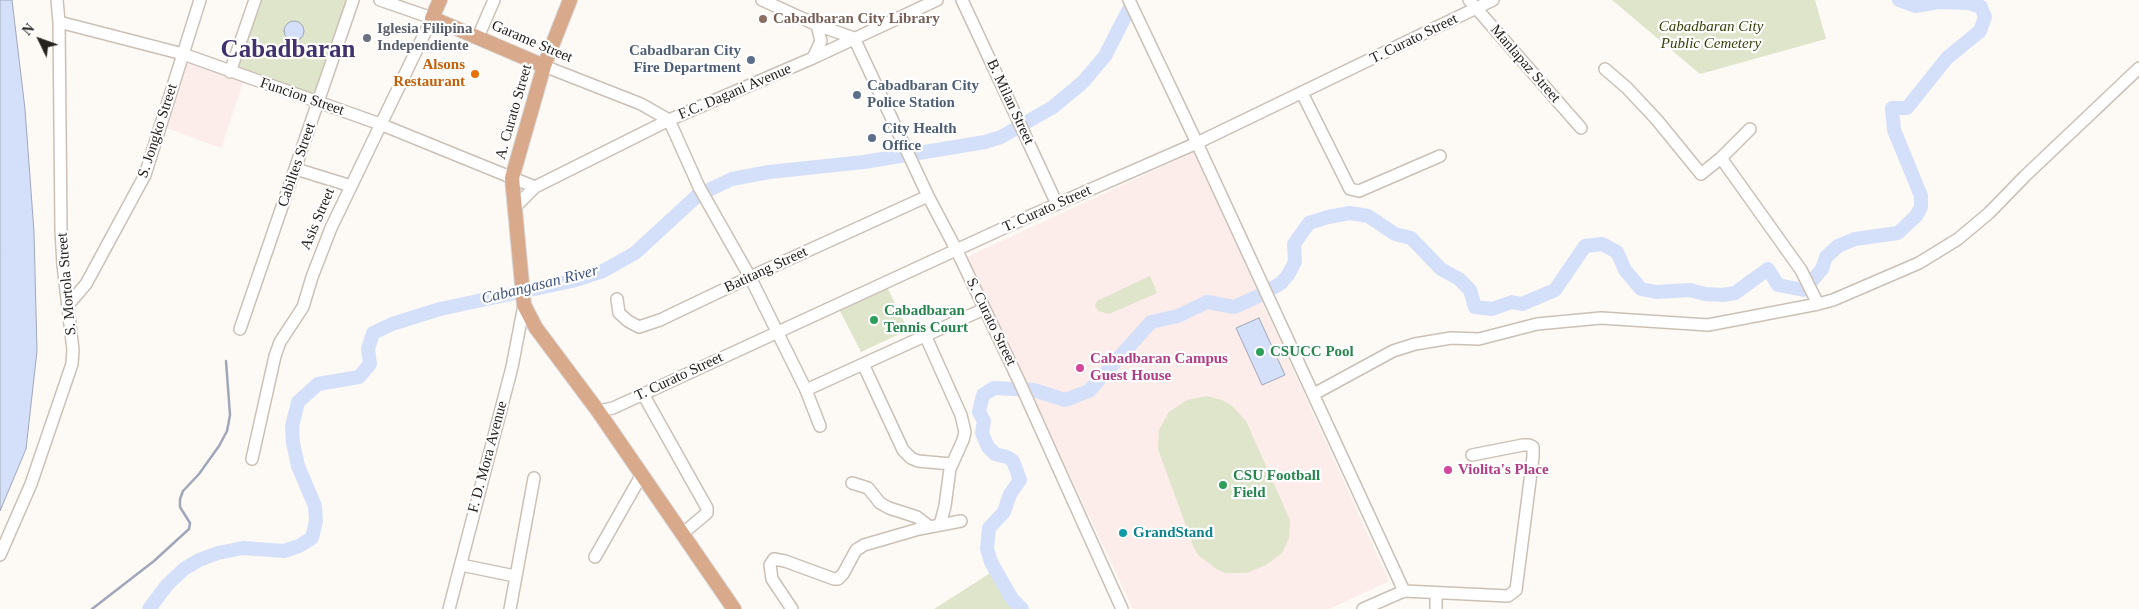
<!DOCTYPE html>
<html>
<head>
<meta charset="utf-8">
<style>
  body { margin:0 }
  #map { position:relative; width:2139px; height:609px; overflow:hidden; background:#fdf9f5; font-family:Georgia,serif }
  canvas { display:block }
  .north { position:absolute; left:15px; top:15px; width:50px; height:50px; -webkit-text-stroke:4px #fff; paint-order:stroke; rotate:312deg; font-size:14px; font-weight:700; line-height:20px; text-align:center; color:#26221e }
  .north::after { content:''; display:block; margin:auto; width:18px; height:22px; background:#26221e; clip-path:polygon(50% 0,100% 100%,50% 72%,0 100%) }
</style>
</head>
<body>
<div id="map">
<canvas width="2139" height="609"></canvas>
<div class="north">N</div>
</div>
<script>
const context = document.querySelector('canvas').getContext('2d');
context.lineJoin = 'round';
function fill(path, color) { context.fillStyle = color; context.fill(path, 'evenodd'); }
const poly = rows => new Path2D(rows.map(r => 'M' + r).join(''));
function stroke(path, color, width, dash) { context.strokeStyle = color; context.lineWidth = width; context.lineCap = dash ? 'butt' : 'round'; context.setLineDash(dash || []); context.stroke(path); }
function drawText(font, color, halo, rows, align = 'center') {
  context.font = font + ' Georgia,serif'; context.lineWidth = 4.5; context.setLineDash([]); context.textBaseline = 'middle'; context.strokeStyle = halo; context.fillStyle = color; for (const [text, x, y, turn = 0] of rows) {
    context.save(); context.translate(x, y); context.rotate((+turn || 0) * Math.PI / 180); context.textAlign = isNaN(turn) ? turn : align; if (halo) context.strokeText(text, 0, 0); context.fillText(text, 0, 0); context.restore();
  }
}
fill(poly([
  [183,62,243,82,221,148,164,127],
  [1194,152,1389,581,1329,609,1133,609,967,257]
]), '#fcecea');
fill(poly([
  [260,0,349,0,315,95,237,69],
  [1612,0,1815,0,1826,39,1700,74],
  [1150,276,1157,293,1109,314,1098,311,1095,306,1097,301],
  [887,287,908,330,861,352,840,311],
  [1207,396,1222,400,1231,405,1246,421,1290,520,1289,538,1282,553,1266,565,1247,573,1226,573,1218,570,1199,556,1194,548,1158,449,1159,430,1169,412,1187,400],
  [995,570,1008,602,1016,609,934,609]
]), '#dee5cb');
const water = poly([
  [0,0,12,0,25,109,34,232,37,351,26,449,0,511,0,0],
  '284 31a10 10 0 1 1 20 0a10 10 0 1 1-20 0Z',
  [1259,318,1285,375,1262,385,1236,328,1259,318]
]);
fill(water, '#d4e0fa');
stroke(water, '#a0a7b8', 1);
stroke(poly([
  [92,609,154,561,189,529,190,523,180,507,180,499,183,491,199,474,219,446,227,431,230,415,226,361]
]), '#a0a7b8', 2.5);
stroke(poly([
  [149,609,167,585,184,569,199,560,218,553,243,548,284,551,299,546,312,538,316,521,315,506,298,466,293,443,292,426,298,402,318,384,359,377,370,364,368,349,373,333,392,324,440,309,572,281,603,271,635,253,698,195,732,179,769,172,864,162,985,142,1001,137,1053,107,1083,82,1105,56,1128,11],
  [1022,609,1012,599,991,562,987,549,989,528,1004,512,1010,494,1020,480,1013,461,1007,457,995,454,988,447,982,433,984,421,979,412,983,395,994,388,1034,390,1065,400,1089,391,1151,322,1178,316,1207,302,1234,307,1261,295,1281,283,1288,275,1295,262,1294,244,1309,223,1328,217,1350,213,1368,216,1395,234,1411,238,1441,269,1459,279,1470,290,1475,307,1492,309,1512,302,1522,304,1555,290,1585,246,1602,244,1617,252,1625,270,1641,289,1656,292,1690,290,1705,294,1723,295,1735,293,1768,269,1778,285,1804,290,1822,269,1826,257,1838,246,1855,239,1898,233,1916,216,1921,207,1921,196,1894,130,1892,108,1907,108,1947,58,1980,31,1985,17,1981,7,1969,3,1939,2,1915,6,1899,0]
]), '#d4e0fa', 14);
const minor = poly([
  [762,0,817,25,854,38,928,196,957,251,1019,381,1122,609],
  [962,0,1057,204],
  [1129,0,1197,143,1404,591],
  [1469,0,1581,128],
  [59,22,183,54,380,124,535,187],
  [478,37,494,0],
  [813,58,821,41,817,25],
  [544,66,641,104,669,120,699,187,750,277,806,390,984,309],
  [1605,69,1627,88,1657,120,1701,174,1721,158,1750,129],
  [230,72,255,0],
  [1302,93,1350,189,1359,191,1440,156],
  [1721,158,1801,270,1818,304],
  [296,169,351,186],
  [516,206,535,187,669,120,813,58,937,0],
  [617,299,619,313,628,321,639,327,660,320,750,277,928,196],
  [68,305,86,284,145,175,200,0],
  [240,329,353,0],
  [925,335,961,415,965,432,963,440,950,469,945,506,940,525],
  [863,364,903,450,911,458,918,461,951,464],
  [806,390,820,426],
  [643,394,707,508,707,513,682,534],
  [1314,394,1393,351,1415,344,1451,338,1479,339,1537,324,1601,318,1708,325,1818,304,1833,300,1919,263,1958,239,1989,213,2025,176,2139,68],
  [598,411,613,408,1032,215,1197,143,1493,0],
  [252,459,275,356,280,342,303,307,312,277,331,228,432,18,380,0],
  [852,483,868,488,880,503,889,508,917,517,930,527],
  [0,555,31,484,72,364,73,350,63,265,61,230,59,22,57,0],
  [595,557,641,476],
  [461,565,515,576],
  [449,609,512,367,524,305],
  [510,609,534,478],
  [792,609,772,579,770,565,774,559,785,561,834,579,838,579,843,574,856,550,864,545,919,529,961,521],
  [1363,609,1404,591,1508,596,1516,590,1533,457,1533,447,1529,445,1523,445,1472,455],
  [1436,609,1436,593]
]);
const major = poly([
  [440,0,432,18,544,66],
  [570,0,544,66,512,178,524,305,536,328,598,411,734,609]
]);
stroke(minor, '#cbc0b6', 14);
stroke(major, '#d8d7d6', 16);
stroke(minor, '#fff', 11);
stroke(major, '#d8a98b', 14);
for (const [x, y, r, color] of [
  [763,19,5,"#8d6e63"],
  [367,38,5,"#6b7280"],
  [751,60,5,"#5c6f8a"],
  [475,74,5,"#e8710a"],
  [857,95,5,"#5c6f8a"],
  [872,138,5,"#5c6f8a"],
  [874,320,5,"#2e9e5b"],
  [1260,352,5,"#2e9e5b"],
  [1080,368,5,"#d1479c"],
  [1448,470,5,"#d1479c"],
  [1223,485,5,"#2e9e5b"],
  [1123,533,5,"#0f9aa8"]
]) { const dot = new Path2D(); dot.arc(x, y, r, 0, 2 * Math.PI); context.fillStyle = color; context.fill(dot); stroke(dot, '#fff', 2); }
drawText('bold 15px', '#785e54', '#fff', [
  ["Cabadbaran City Library",773,19]
], 'left');
drawText('italic 15px', '#353f07', '#fff', [
  ["Cabadbaran City",1711,27],
  ["Public Cemetery",1711,44]
]);
drawText('bold 15px', '#5b616d', '#fff', [
  ["Iglesia Filipina",377,29],
  ["Independiente",377,46]
], 'left');
drawText('15px', '#26221e', '#fff', [
  ["T. Curato Street",1414,39,-26],
  ["Garame Street",532,42,23],
  ["Manlapaz Street",1525,64,49],
  ["F.C. Dagani Avenue",735,92,-23],
  ["Funcion Street",302,97,19],
  ["B. Milan Street",1010,102,65],
  ["A. Curato Street",514,112,-74],
  ["S. Jongko Street",158,131,-72],
  ["Cabiltes Street",297,165,-71],
  ["T. Curato Street",1047,209,-24],
  ["Asis Street",318,219,-67],
  ["Batitang Street",766,270,-25],
  ["S. Mortola Street",67,284,-95],
  ["S. Curato Street",991,322,64],
  ["T. Curato Street",679,377,-25],
  ["F. D. Mora Avenue",488,457,-75]
]);
drawText('bold 15px', '#4e5e75', '#fff', [
  ["Cabadbaran City",741,51,"right"],
  ["Fire Department",741,68,"right"],
  ["Cabadbaran City",867,86],
  ["Police Station",867,103],
  ["City Health",882,129],
  ["Office",882,146]
], 'left');
drawText('bold 15px', '#c56008', '#fff', [
  ["Alsons",465,65],
  ["Restaurant",465,82]
], 'right');
drawText('bold 15px', '#27864d', '#fff', [
  ["Cabadbaran",884,311],
  ["Tennis Court",884,328],
  ["CSUCC Pool",1270,352],
  ["CSU Football",1233,476],
  ["Field",1233,493]
], 'left');
drawText('bold 15px', '#b23c85', '#fff', [
  ["Cabadbaran Campus",1090,359],
  ["Guest House",1090,376],
  ["Violita's Place",1458,470]
], 'left');
drawText('bold 15px', '#0d838f', '#fff', [
  ["GrandStand",1133,533]
], 'left');
drawText('italic 16px', '#3f5480', '#fff', [
  ["Cabangasan River",540,285,-14]
]);
drawText('bold 25px', '#41326e', '#fff', [
  ["Cabadbaran",288,51]
]);
</script>
</body>
</html>
